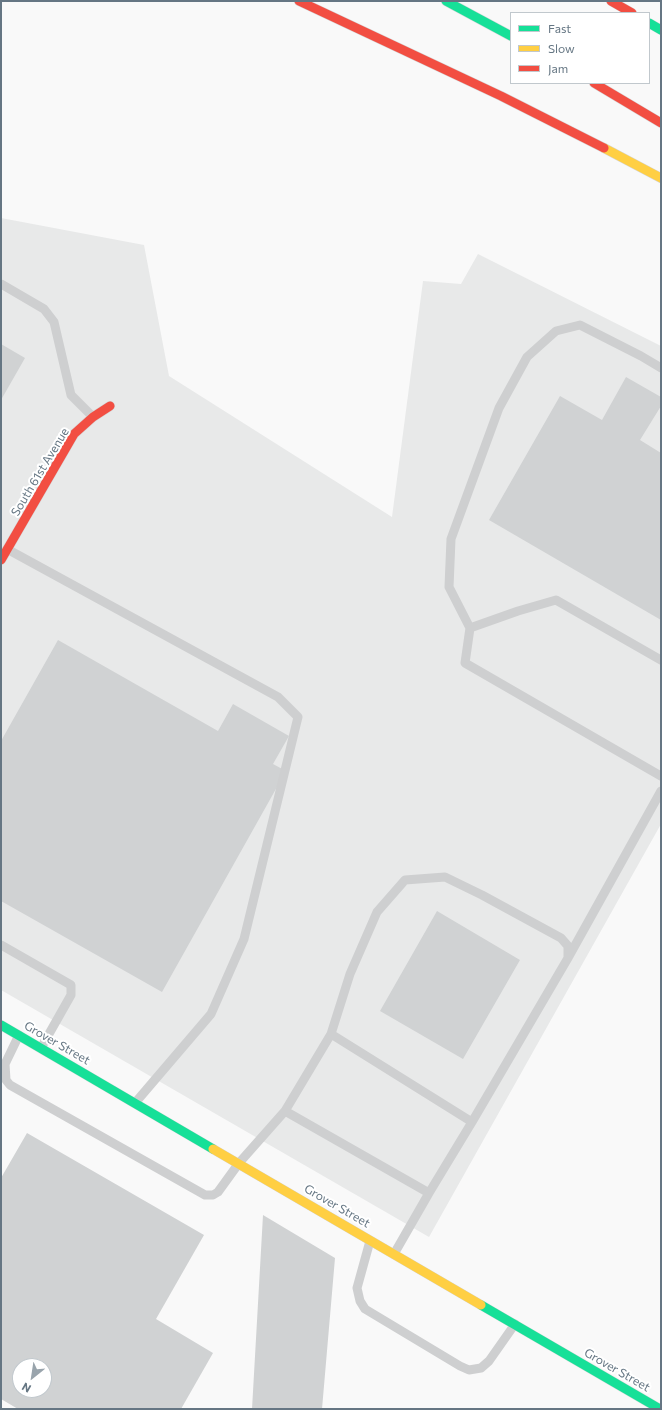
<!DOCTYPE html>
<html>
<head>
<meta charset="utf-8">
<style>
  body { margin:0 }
  #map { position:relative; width:662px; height:1410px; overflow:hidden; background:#f9f9f9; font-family:Commissioner,sans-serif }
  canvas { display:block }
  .frame { position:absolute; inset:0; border:2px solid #657683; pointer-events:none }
  .legend { position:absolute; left:510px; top:12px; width:140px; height:72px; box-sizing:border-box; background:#fff; border:1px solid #c1c8cd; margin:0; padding:5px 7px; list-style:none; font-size:12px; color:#657683 }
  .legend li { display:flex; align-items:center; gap:8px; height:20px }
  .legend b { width:20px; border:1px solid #c1c8cd }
  .north { position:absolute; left:12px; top:1358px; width:40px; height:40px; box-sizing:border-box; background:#fff; border:1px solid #c1c8cd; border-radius:50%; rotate:210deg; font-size:11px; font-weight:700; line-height:16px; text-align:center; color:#657683 }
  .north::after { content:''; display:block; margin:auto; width:14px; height:18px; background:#99a4ac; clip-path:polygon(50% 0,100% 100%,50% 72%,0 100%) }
</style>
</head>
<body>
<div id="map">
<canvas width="662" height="1410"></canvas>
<div class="frame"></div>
<ul class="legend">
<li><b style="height:5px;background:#16e098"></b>Fast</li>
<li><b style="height:5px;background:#ffcf43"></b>Slow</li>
<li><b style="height:5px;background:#f24e42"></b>Jam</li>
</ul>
<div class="north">N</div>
</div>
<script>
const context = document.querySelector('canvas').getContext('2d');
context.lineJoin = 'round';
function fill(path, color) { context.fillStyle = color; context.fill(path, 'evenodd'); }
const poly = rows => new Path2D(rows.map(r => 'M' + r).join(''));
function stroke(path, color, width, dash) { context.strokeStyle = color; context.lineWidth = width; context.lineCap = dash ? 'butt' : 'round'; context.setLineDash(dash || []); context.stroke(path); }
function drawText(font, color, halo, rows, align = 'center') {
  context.font = font + ' Commissioner,sans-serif'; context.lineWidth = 4; context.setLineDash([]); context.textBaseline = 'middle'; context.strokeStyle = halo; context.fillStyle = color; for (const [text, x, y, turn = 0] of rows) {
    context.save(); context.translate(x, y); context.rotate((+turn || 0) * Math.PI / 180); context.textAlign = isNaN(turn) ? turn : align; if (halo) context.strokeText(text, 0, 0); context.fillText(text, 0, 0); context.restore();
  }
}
fill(poly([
  [1,218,144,245,169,376,392,517,423,281,461,284,478,254,661,346,661,824,429,1237,1,990]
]), '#e8e9e9');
fill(poly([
  [1,344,25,358,1,400],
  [626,377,661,397,661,406,640,440,661,453,661,620,489,520,560,396,602,420],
  [58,640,218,731,233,704,289,736,273,764,286,771,162,992,1,901,1,741],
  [437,911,520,960,463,1059,380,1011],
  [27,1133,204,1235,156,1319,213,1353,181,1409,18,1409,1,1399,1,1178],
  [20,1366,44,1366,44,1390,20,1390],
  [263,1215,335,1258,322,1409,252,1409]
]), '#d0d2d3');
const fast = poly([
  [446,1,511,36],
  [649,23,661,30],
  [1,1025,213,1149],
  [481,1305,660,1409]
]);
const slow = poly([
  [604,148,661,178],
  [213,1149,481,1305]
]);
const jam = poly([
  [299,1,501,96,604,148],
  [611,1,632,13],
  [594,83,661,123],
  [1,560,74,434,93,417,110,406]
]);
stroke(fast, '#d5d6d7', 10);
stroke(slow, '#d5d6d7', 10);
stroke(jam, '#d5d6d7', 10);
stroke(poly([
  [1,284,44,309,54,322,71,395,93,417],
  [661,368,641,356,580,325,556,331,527,357,499,408,451,539,449,587,470,628,465,663,661,776],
  [7,549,278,697,298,717,244,939,211,1014,135,1103],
  [470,628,518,611,556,600,661,660],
  [1,945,71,985,71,995,41,1048],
  [331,1034,350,974,377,912,405,880,445,877,482,895,561,938,568,946,568,957],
  [19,1035,5,1064,6,1080,10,1085,205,1195,213,1195,218,1192,239,1163,285,1111,331,1034,472,1122,429,1193,394,1254],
  [285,1111,429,1193],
  [472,1122,568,958,661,791],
  [370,1241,357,1288,360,1301,365,1309,460,1366,469,1370,481,1368,489,1361,515,1324]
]), '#cecfd0', 9);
stroke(fast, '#16e098', 9);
stroke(slow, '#ffcf43', 9);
stroke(jam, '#f24e42', 9);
drawText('12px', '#657683', '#fff', [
  ["South 61st Avenue",40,472,-59],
  ["Grover Street",57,1043,30],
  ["Grover Street",337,1206,30],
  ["Grover Street",617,1370,30]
]);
</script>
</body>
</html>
